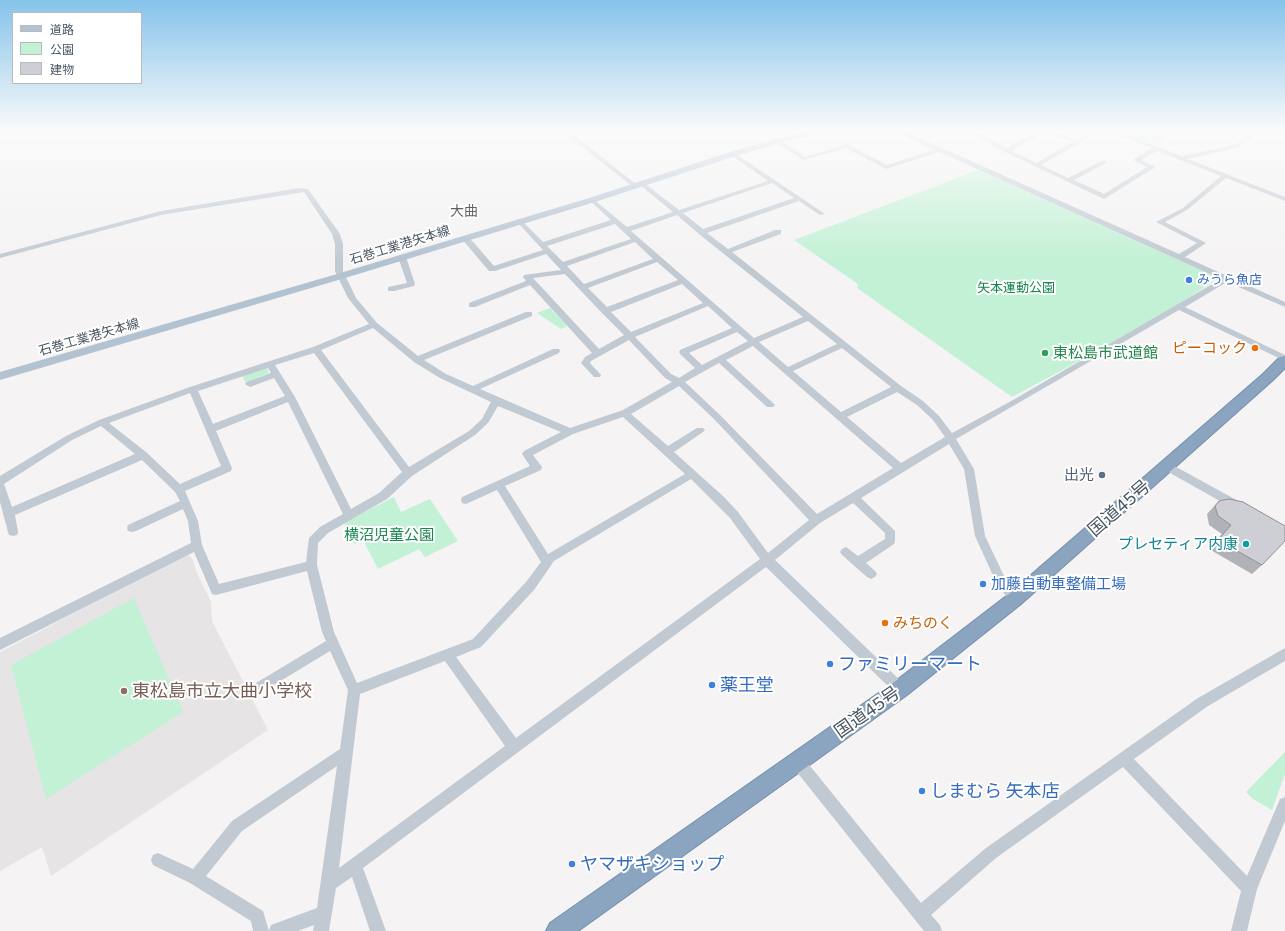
<!DOCTYPE html>
<html>
<head>
<meta charset="utf-8">
<style>
  body { margin:0 }
  #map { position:relative; width:1285px; height:931px; overflow:hidden; background:#f5f3f3; font-family:Commissioner,"Noto Sans JP",sans-serif }
  canvas { display:block }
  .legend { position:absolute; left:12px; top:12px; width:130px; height:72px; box-sizing:border-box; background:#fff; border:1px solid #b7bbc0; margin:0; padding:5px 7px; list-style:none; font-size:12px; color:#4a5661 }
  .legend li { display:flex; align-items:center; gap:8px; height:20px }
  .legend b { width:20px; border:1px solid #b7bbc0 }
</style>
</head>
<body>
<div id="map">
<canvas width="1285" height="931"></canvas>
<ul class="legend">
<li><b style="height:5px;background:#b3c2d1"></b>道路</li>
<li><b style="height:11px;background:#c3f1d5"></b>公園</li>
<li><b style="height:11px;background:#cdcfd5"></b>建物</li>
</ul>
</div>
<script>
const context = document.querySelector('canvas').getContext('2d');
context.lineJoin = 'round';
function fill(path, color) { context.fillStyle = color; context.fill(path, 'evenodd'); }
const poly = rows => new Path2D(rows.map(r => 'M' + r).join(''));
function stroke(path, color, width, dash) { context.strokeStyle = color; context.lineWidth = width; context.lineCap = dash ? 'butt' : 'round'; context.setLineDash(dash || []); context.stroke(path); }
function drawText(font, color, halo, rows, align = 'center') {
  context.font = font + ' Commissioner,"Noto Sans JP",sans-serif'; context.lineWidth = 4; context.setLineDash([]); context.textBaseline = 'middle'; context.strokeStyle = halo; context.fillStyle = color; for (const [text, x, y, turn = 0] of rows) {
    context.save(); context.translate(x, y); context.rotate((+turn || 0) * Math.PI / 180); context.textAlign = isNaN(turn) ? turn : align; if (halo) context.strokeText(text, 0, 0); context.fillText(text, 0, 0); context.restore();
  }
}
fill(poly([
  [187,554,192,558,197,573,211,602,212,621,268,730,51,876,42,847,0,871,0,652]
]), '#e6e4e5');
fill(poly([
  [1113,130,1150,130,1165,139,1150,143],
  [978,170,1219,278,1144,326,1012,397,857,288,858,284,794,240],
  [550,308,567,326,561,329,537,313],
  [262,368,267,368,269,373,246,383,241,374],
  [394,497,401,512,430,499,458,541,425,557,419,549,378,569,363,540,354,544,344,523],
  [134,598,183,712,46,799,11,665],
  [1285,752,1285,774,1272,810,1253,799,1246,792]
]), '#c3f1d5');
const highway = poly([
  [1285,356,1285,368,1273,380,1021,604,907,695,578,931,546,931,550,923,893,683,1009,594,1263,374,1280,357,1285,356]
]);
stroke(highway, '#7690ad', 2);
fill(poly([
  [561,130,568,130,637,185,637,187,633,187,561,130],
  [893,130,902,130,1179,254,1197,243,1156,222,1183,208,1221,176,1157,151,1141,160,1154,166,1154,168,1104,199,1005,152,965,130,973,130,981,135,989,130,997,130,985,137,1007,148,1039,130,1051,130,1077,140,1094,130,1102,130,1041,165,1068,178,1102,161,1106,161,1106,163,1074,180,1104,194,1147,167,1133,160,1152,148,1103,130,1113,130,1130,136,1182,156,1235,145,1253,130,1260,130,1239,147,1188,159,1285,197,1285,201,1226,178,1187,210,1165,222,1206,243,1185,257,1285,302,1285,307,1227,282,1185,307,1285,355,1285,361,1179,310,956,439,974,469,985,536,1004,576,1021,599,1019,603,1015,604,1011,603,996,582,975,536,964,469,949,444,861,498,895,531,895,541,894,544,866,563,875,571,877,574,875,577,871,579,867,577,842,555,840,552,842,549,846,547,858,556,885,539,885,533,853,503,820,523,775,560,905,685,906,689,905,693,900,695,895,693,766,567,363,868,386,931,370,931,352,877,336,888,329,931,313,931,314,925,298,931,269,931,271,925,317,908,337,766,242,831,206,876,263,911,269,931,253,931,251,921,190,883,153,865,151,860,153,855,158,853,193,869,232,821,340,749,348,690,330,651,264,691,260,693,256,691,254,687,256,683,326,641,322,632,307,571,216,595,212,594,194,552,0,650,0,638,191,543,188,521,183,509,136,531,132,532,128,531,127,528,128,525,180,501,175,492,142,460,15,515,18,532,17,535,13,536,9,535,8,532,0,502,0,476,66,436,99,420,190,387,313,347,369,324,348,298,335,271,335,244,332,234,304,192,161,215,0,258,0,254,161,211,299,188,308,189,340,234,343,244,343,271,356,298,377,323,418,356,526,312,532,312,532,316,424,360,446,374,473,386,553,349,559,349,560,351,559,353,480,389,570,428,623,410,672,382,665,378,629,340,591,361,590,363,601,375,600,377,594,377,581,363,585,357,592,353,530,285,475,307,469,307,469,303,526,281,523,277,524,275,561,270,546,254,495,271,489,271,461,238,465,236,468,236,494,266,543,250,518,223,518,221,522,221,543,242,611,220,590,201,589,200,592,198,627,227,673,212,640,185,640,183,644,183,679,210,768,181,731,155,730,154,733,152,825,214,820,215,799,201,707,233,728,249,775,230,781,230,781,234,732,252,901,386,923,401,939,416,952,433,1013,400,1221,279,939,152,886,169,846,148,803,160,775,141,780,140,806,157,847,144,887,165,934,150,893,130],
  [1044,132,1073,142,1036,163,1012,151,1044,132],
  [772,183,794,198,703,229,683,213,772,183],
  [677,215,699,234,803,317,754,338,631,231,677,215],
  [615,224,631,239,563,262,547,246,615,224],
  [635,242,653,259,584,284,567,266,635,242],
  [657,262,678,280,607,307,588,288,657,262],
  [565,274,602,313,624,335,599,349,533,278,565,274],
  [682,284,703,303,631,332,611,312,682,284],
  [708,306,732,328,680,350,679,352,680,354,695,368,679,378,671,374,635,337,708,306],
  [808,321,837,344,788,367,759,342,808,321],
  [373,328,414,362,440,378,491,402,482,419,469,431,409,467,321,350,373,328],
  [737,332,748,341,702,365,689,353,737,332],
  [753,346,893,468,817,514,720,415,685,382,719,363,767,407,773,407,775,405,773,403,726,360,753,346],
  [842,348,891,387,841,412,793,371,842,348],
  [314,353,402,472,379,493,351,509,295,397,275,365,314,353],
  [268,368,271,373,247,382,245,384,250,387,274,378,285,396,213,424,198,391,268,368],
  [679,386,714,419,809,520,768,553,738,512,724,497,674,452,703,432,705,430,703,428,697,428,668,446,631,414,679,386],
  [897,392,917,405,933,420,945,437,901,463,847,417,897,392],
  [190,393,221,466,180,484,146,452,109,423,190,393],
  [288,402,343,514,320,527,309,538,306,562,219,584,202,545,198,521,185,491,231,471,232,468,216,431,288,402],
  [498,406,561,432,524,451,522,454,530,466,462,497,461,500,462,503,466,504,497,490,541,562,526,582,473,639,357,683,334,632,317,565,318,543,328,533,387,499,412,476,475,435,488,423,498,406],
  [623,417,685,474,548,554,505,486,541,470,542,467,533,455,573,434,623,417],
  [101,426,135,454,12,507,4,484,72,440,101,426],
  [691,479,730,518,760,559,516,738,456,657,481,647,534,590,554,561,691,479],
  [445,661,505,746,339,868,360,694,445,661],
  [399,255,405,255,406,257,415,284,414,286,394,291,388,291,388,287,407,283,398,257,399,255],
  [1167,462,1242,503,1243,506,1242,509,1238,510,1234,509,1163,469,1162,466,1163,463,1167,462],
  [1285,648,1285,661,1208,706,1134,759,1247,876,1280,799,1285,797,1285,821,1257,889,1247,931,1231,931,1241,891,1123,767,996,858,931,915,940,925,942,931,924,931,792,766,790,761,792,756,797,754,802,756,921,903,986,848,1198,698,1285,648]
]), '#c1cad2');
fill(poly([
  [817,130,834,130,779,143,736,156,595,202,345,278,0,380,0,372,337,274,589,198,730,152,775,139,817,130]
]), '#b3c2d1');
fill(highway, '#8ba5c1');
fill(poly([
  [1219,501,1262,565,1252,574,1209,549,1222,534,1209,525,1207,514]
]), '#b0b2b7');
const building = poly([
  [1229,499,1243,502,1285,526,1285,541,1262,565,1218,540,1231,525,1218,516,1215,506,1219,501,1229,499]
]);
fill(building, '#cdcfd5');
stroke(building, '#909195', 1);
const sky = context.createLinearGradient(0, 0, 0, 261);
sky.addColorStop(0, '#85c3ea');
sky.addColorStop(0.5, '#fafafa');
sky.addColorStop(1, '#fafafa00');
context.fillStyle = sky;
context.fillRect(0, 0, 1285, 261);
for (const [x, y, r, color] of [
  [1189,280,4,"#3f7fe0"],
  [1255,348,4,"#e8710a"],
  [1045,353,4,"#2e9e5b"],
  [1102,475,4,"#5c6f8a"],
  [1246,544,4,"#0f9aa8"],
  [983,584,4,"#3f7fe0"],
  [885,623,4,"#e8710a"],
  [830,664,4,"#3f7fe0"],
  [712,685,4,"#3f7fe0"],
  [124,691,4,"#8d6e63"],
  [922,791,4,"#3f7fe0"],
  [572,864,4,"#3f7fe0"]
]) { const dot = new Path2D(); dot.arc(x, y, r, 0, 2 * Math.PI); context.fillStyle = color; context.fill(dot); stroke(dot, '#fff', 1.5); }
drawText('13px', '#4a5661', '#fff', [
  ["石巻工業港矢本線",400,245,-17],
  ["石巻工業港矢本線",89,337,-16]
]);
drawText('13px', '#366cbe', '#fff', [
  ["みうら魚店",1197,280]
], 'left');
drawText('13px', '#17864f', '#fff', [
  ["矢本運動公園",1016,288]
]);
drawText('14px', '#5f6368', '#fff', [
  ["大曲",464,211]
]);
drawText('15px', '#c56008', '#fff', [
  ["ピーコック",1247,348],
  ["みちのく",893,623,"left"]
], 'right');
drawText('15px', '#27864d', '#fff', [
  ["東松島市武道館",1053,353]
], 'left');
drawText('15px', '#4e5e75', '#fff', [
  ["出光",1094,475]
], 'right');
drawText('15px', '#17864f', '#fff', [
  ["横沼児童公園",389,535]
]);
drawText('15px', '#0d838f', '#fff', [
  ["プレセティア内康",1238,544]
], 'right');
drawText('15px', '#366cbe', '#fff', [
  ["加藤自動車整備工場",991,584]
], 'left');
drawText('18px', '#4a5661', '#fff', [
  ["国道45号",1119,508,-41],
  ["国道45号",867,712,-35]
]);
drawText('18px', '#366cbe', '#fff', [
  ["ファミリーマート",838,664],
  ["薬王堂",720,685],
  ["しまむら 矢本店",930,791],
  ["ヤマザキショップ",580,864]
], 'left');
drawText('18px', '#785e54', '#fff', [
  ["東松島市立大曲小学校",132,691]
], 'left');
</script>
</body>
</html>
